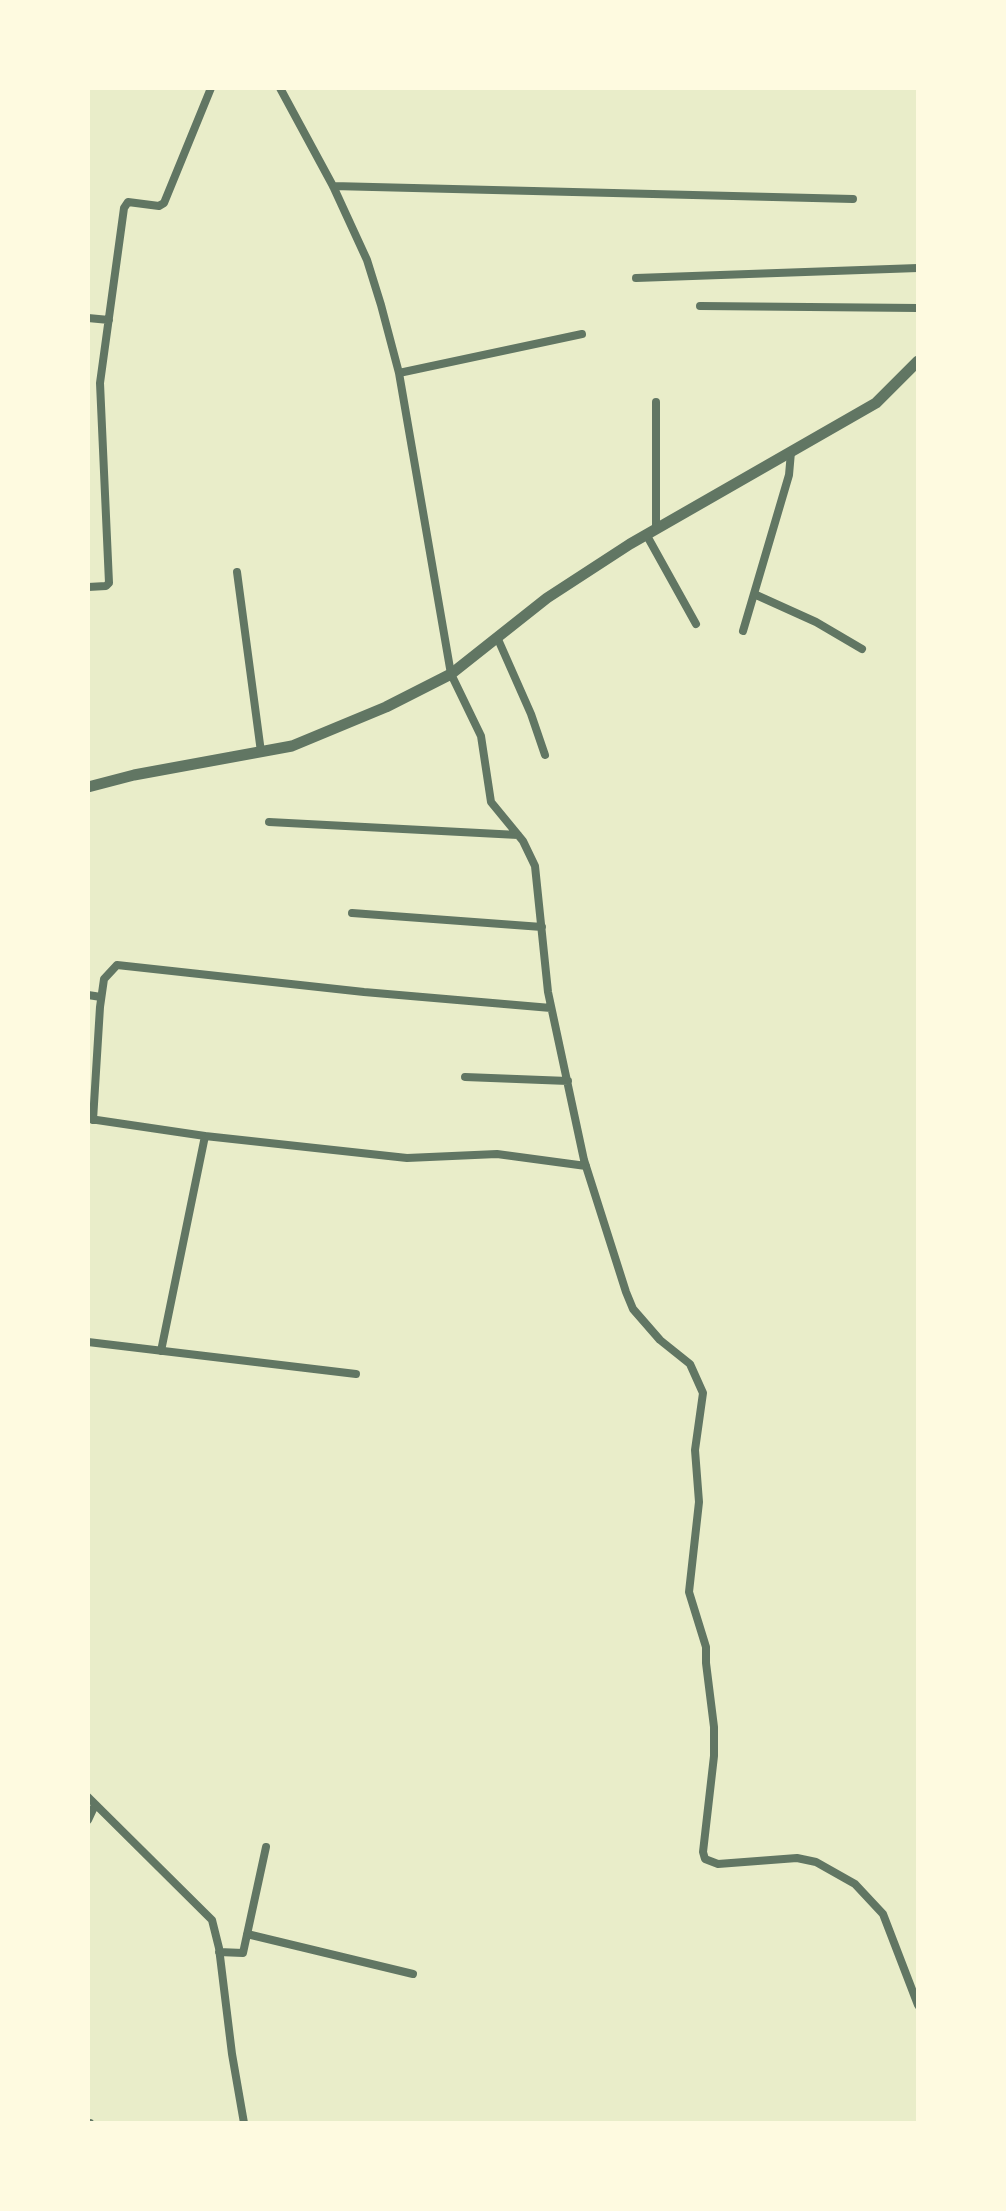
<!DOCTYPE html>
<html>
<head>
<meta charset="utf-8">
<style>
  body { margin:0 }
  #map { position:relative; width:1006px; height:2211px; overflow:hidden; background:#e9edc9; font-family:Mulish,sans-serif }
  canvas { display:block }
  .frame { position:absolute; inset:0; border:90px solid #fefae0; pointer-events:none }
</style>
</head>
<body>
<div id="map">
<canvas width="1006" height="2211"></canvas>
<div class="frame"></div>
</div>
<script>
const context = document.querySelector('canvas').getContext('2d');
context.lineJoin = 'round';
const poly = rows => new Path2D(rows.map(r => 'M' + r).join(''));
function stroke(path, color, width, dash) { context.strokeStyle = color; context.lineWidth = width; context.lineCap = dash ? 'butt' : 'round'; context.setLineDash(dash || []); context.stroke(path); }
stroke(poly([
  [280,88,333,186,367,260,381,305,399,373,451,674,481,736,491,802,523,841,535,866,548,992,584,1160,626,1292,633,1309,660,1340,690,1364,703,1393,695,1450,699,1502,689,1592,706,1647,706,1663,714,1727,714,1756,703,1852,705,1859,718,1864,797,1858,816,1862,855,1884,883,1914,918,2005],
  [333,186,853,199],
  [636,278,918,268],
  [700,306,918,308],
  [88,318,109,320],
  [399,373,582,334],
  [656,402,656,529],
  [646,534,696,624],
  [237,572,261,752],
  [88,587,106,586,109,583,100,383,124,208,128,202,159,206,164,203,211,88],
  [754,594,816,622,862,649],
  [743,631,789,475,791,452],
  [497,637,531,714,545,755],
  [269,822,518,835],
  [352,913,542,927],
  [88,995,101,997],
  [465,1077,568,1081],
  [90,1119,205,1136,407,1158,497,1154,586,1166],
  [93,1120,100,1007,104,979,117,965,364,992,551,1008],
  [88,1342,356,1374],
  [161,1351,205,1136],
  [88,1797,212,1920,219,1948,232,2054,244,2123],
  [88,1820,95,1805],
  [247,1934,413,1974],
  [219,1952,243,1953,266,1847],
  [88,2123,90,2123]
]), '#617663', 8);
stroke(poly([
  [88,787,134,775,292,746,386,707,451,674,547,598,630,544,876,403,918,361]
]), '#617663', 11);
</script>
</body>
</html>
